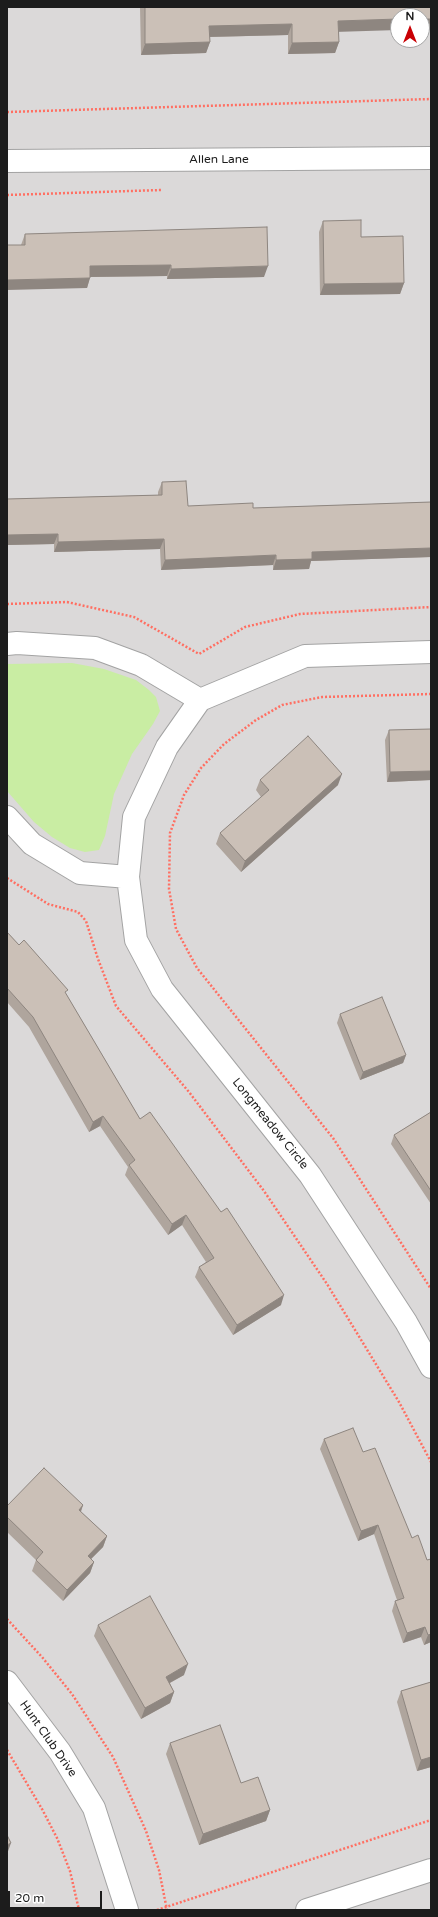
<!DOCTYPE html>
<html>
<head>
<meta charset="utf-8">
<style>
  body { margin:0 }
  #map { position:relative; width:438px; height:1917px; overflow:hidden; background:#efeae1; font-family:"Varela Round",sans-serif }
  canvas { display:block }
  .frame { position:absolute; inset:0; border:8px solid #1c1c1c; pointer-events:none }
  .north { position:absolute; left:390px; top:8px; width:40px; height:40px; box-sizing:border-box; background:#fff; border:1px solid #a4a4a4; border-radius:50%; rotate:0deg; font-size:11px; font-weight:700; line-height:16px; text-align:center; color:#1c1c1c }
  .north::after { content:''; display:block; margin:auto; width:14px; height:18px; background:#c90004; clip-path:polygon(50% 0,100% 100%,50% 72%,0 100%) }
  .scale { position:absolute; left:8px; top:1891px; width:94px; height:18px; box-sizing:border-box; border:2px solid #1c1c1c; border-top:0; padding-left:5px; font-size:12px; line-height:14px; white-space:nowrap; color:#1c1c1c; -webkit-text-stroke:3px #fff; paint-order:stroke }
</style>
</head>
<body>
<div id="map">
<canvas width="438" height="1917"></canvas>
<div class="frame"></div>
<div class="north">N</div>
<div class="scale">20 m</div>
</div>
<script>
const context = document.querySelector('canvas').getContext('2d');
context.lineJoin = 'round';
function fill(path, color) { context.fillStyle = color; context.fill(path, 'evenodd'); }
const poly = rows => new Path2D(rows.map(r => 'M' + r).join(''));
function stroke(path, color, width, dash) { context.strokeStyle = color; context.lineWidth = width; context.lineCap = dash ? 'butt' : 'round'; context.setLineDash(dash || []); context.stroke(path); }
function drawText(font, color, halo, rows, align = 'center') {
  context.font = font + ' "Varela Round",sans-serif'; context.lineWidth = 3.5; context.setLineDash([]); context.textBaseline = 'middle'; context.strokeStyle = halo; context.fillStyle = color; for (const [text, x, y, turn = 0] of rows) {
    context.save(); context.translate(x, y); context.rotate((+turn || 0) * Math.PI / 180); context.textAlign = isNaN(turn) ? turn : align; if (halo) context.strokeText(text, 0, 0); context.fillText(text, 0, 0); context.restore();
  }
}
fill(poly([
  [7,7,431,7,431,1910,7,1910],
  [398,16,422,16,422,40,398,40]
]), '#dbd9d9');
fill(poly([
  [72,663,104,669,136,680,149,690,156,697,160,711,153,724,132,754,114,794,105,836,99,850,85,852,70,848,52,837,34,822,7,791,7,664]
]), '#c9eda3');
const minor = poly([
  [7,161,431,158],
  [7,644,17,643,95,648,141,665,200,700],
  [431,652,305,656,200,700,167,747,134,817,128,877,136,940,162,989,310,1175,406,1322,431,1367],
  [7,817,32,844,80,873,128,877],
  [7,1682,60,1752,94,1808,127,1910],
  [307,1910,431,1870]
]);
stroke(minor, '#a3a3a3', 24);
stroke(poly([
  [7,112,431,99],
  [7,195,161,190],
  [7,604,67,602,134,617,199,654,245,627,300,614,431,607],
  [431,694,322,697,282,705,256,720,224,744,201,768,184,795,170,833,169,889,176,929,197,968,333,1138,431,1289],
  [7,878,48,904,78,912,86,921,98,959,116,1006,189,1092,264,1191,327,1284,399,1402,431,1462],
  [7,1619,42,1657,72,1694,113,1757,146,1831,159,1870,167,1910],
  [7,1750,42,1809,57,1838,70,1871,79,1910],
  [157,1910,431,1820],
  [430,1910,431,1910]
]), '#ff6f62', 2.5, [2, 2]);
stroke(minor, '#fff', 22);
fill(poly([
  [140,7,431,7,431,30,422,30,422,16,339,31,339,42,335,53,288,54,288,35,210,37,210,42,206,53,141,55],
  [323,221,404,283,400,294,320,295,319,232],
  [25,234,264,277,167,279,167,276,90,277,87,288,21,245],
  [162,482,188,506,253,508,431,502,431,557,311,561,309,569,273,570,273,565,161,570,160,549,54,552,54,544,7,545,7,499,158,495,158,492],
  [431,729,431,780,387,782,385,740,389,730],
  [260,780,338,785,241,872,216,844,220,833,261,797,256,790],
  [7,932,19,945,66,994,140,1119,281,1305,233,1335,195,1277,199,1267,206,1262,182,1225,168,1235,125,1175,128,1167,100,1126,89,1132,29,1027,7,1002],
  [340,1014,406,1055,403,1063,360,1080,337,1023],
  [431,1112,431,1204,391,1144,394,1135],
  [324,1439,363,1452,412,1538,427,1560,431,1559,431,1642,424,1645,421,1637,403,1643,392,1611,395,1601,397,1600,374,1534,358,1541,320,1449],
  [83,1505,81,1512,107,1536,103,1547,91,1559,94,1562,90,1573,63,1601,32,1571,36,1560,7,1532,7,1506],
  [98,1625,184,1675,170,1683,174,1692,170,1703,141,1719,94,1636],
  [431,1682,431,1767,417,1771,397,1702,401,1691],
  [170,1743,270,1810,266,1821,199,1845,166,1754]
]), '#afa59d');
fill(poly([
  [398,19,398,30,334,32,338,21],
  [422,19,431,19,431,30,422,30],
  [292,24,288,35,205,37,209,26],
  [210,42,206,53,141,55,145,44],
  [339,42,335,53,288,54,292,43],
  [171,265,167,276,87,277,90,266],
  [268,266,264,277,167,279,171,269],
  [90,278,87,288,7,290,7,280],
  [404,283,400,294,320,295,324,284],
  [58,534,54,544,7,545,7,535],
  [164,539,160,549,54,552,58,542],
  [431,548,431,557,311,561,309,569,273,570,276,560,312,552],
  [276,555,273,565,161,570,165,560],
  [431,771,431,780,387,782,390,772],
  [342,774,338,785,241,872,245,861],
  [406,1055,403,1063,360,1080,363,1072],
  [103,1116,100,1126,89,1132,93,1122],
  [186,1215,182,1225,168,1235,172,1224],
  [284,1295,281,1305,233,1335,237,1325],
  [83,1505,79,1516,79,1510],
  [378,1525,374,1534,358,1541,361,1531],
  [107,1536,103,1547,84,1566,88,1556],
  [94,1562,90,1573,63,1601,67,1590],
  [425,1627,421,1637,403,1643,407,1633],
  [431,1634,431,1642,424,1645,428,1635],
  [188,1664,184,1675,162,1687,166,1677],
  [174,1692,170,1703,141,1719,145,1708],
  [431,1757,431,1767,417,1771,421,1760],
  [270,1810,266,1821,199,1845,203,1834],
  [11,1843,7,1854,7,1845]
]), '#8e8680');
const building = poly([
  [145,7,431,7,431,19,422,19,422,16,398,16,398,19,338,21,339,42,292,43,292,24,209,26,210,42,145,44,145,7],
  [361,220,361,237,403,236,404,283,324,284,323,221,361,220],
  [267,227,268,266,171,269,171,265,90,266,90,278,7,280,7,245,25,245,25,234,267,227],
  [186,481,188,506,253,503,253,508,431,502,431,548,312,552,312,559,276,560,276,555,165,560,164,539,58,542,58,534,7,535,7,499,162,495,162,482,186,481],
  [431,729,431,771,390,772,389,730,431,729],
  [308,736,342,774,245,861,220,833,269,790,260,780,308,736],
  [7,932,19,945,24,940,68,990,65,992,140,1119,150,1112,221,1212,227,1208,284,1295,237,1325,199,1267,214,1258,186,1215,172,1224,129,1165,135,1160,103,1116,93,1122,33,1017,7,988,7,932],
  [382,997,406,1055,363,1072,340,1014,382,997],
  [431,1112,431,1191,394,1135,431,1112],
  [353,1428,363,1452,375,1448,412,1538,418,1535,427,1560,431,1559,431,1634,428,1635,425,1627,407,1633,395,1601,404,1598,378,1525,361,1531,324,1439,353,1428],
  [44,1468,83,1505,79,1510,107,1536,88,1556,94,1562,67,1590,36,1560,43,1552,7,1517,7,1506,44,1468],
  [150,1596,188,1664,166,1677,174,1692,145,1708,98,1625,150,1596],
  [431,1682,431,1757,421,1760,401,1691,431,1682],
  [220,1725,241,1783,258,1777,270,1810,203,1834,170,1743,220,1725],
  [7,1835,11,1843,7,1845,7,1835]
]);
fill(building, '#cbc0b7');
stroke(building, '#8e8680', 1);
drawText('12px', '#1c1c1c', '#fff', [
  ["Allen Lane",219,160],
  ["Longmeadow Circle",270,1124,51],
  ["Hunt Club Drive",48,1739,55]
]);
</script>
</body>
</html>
